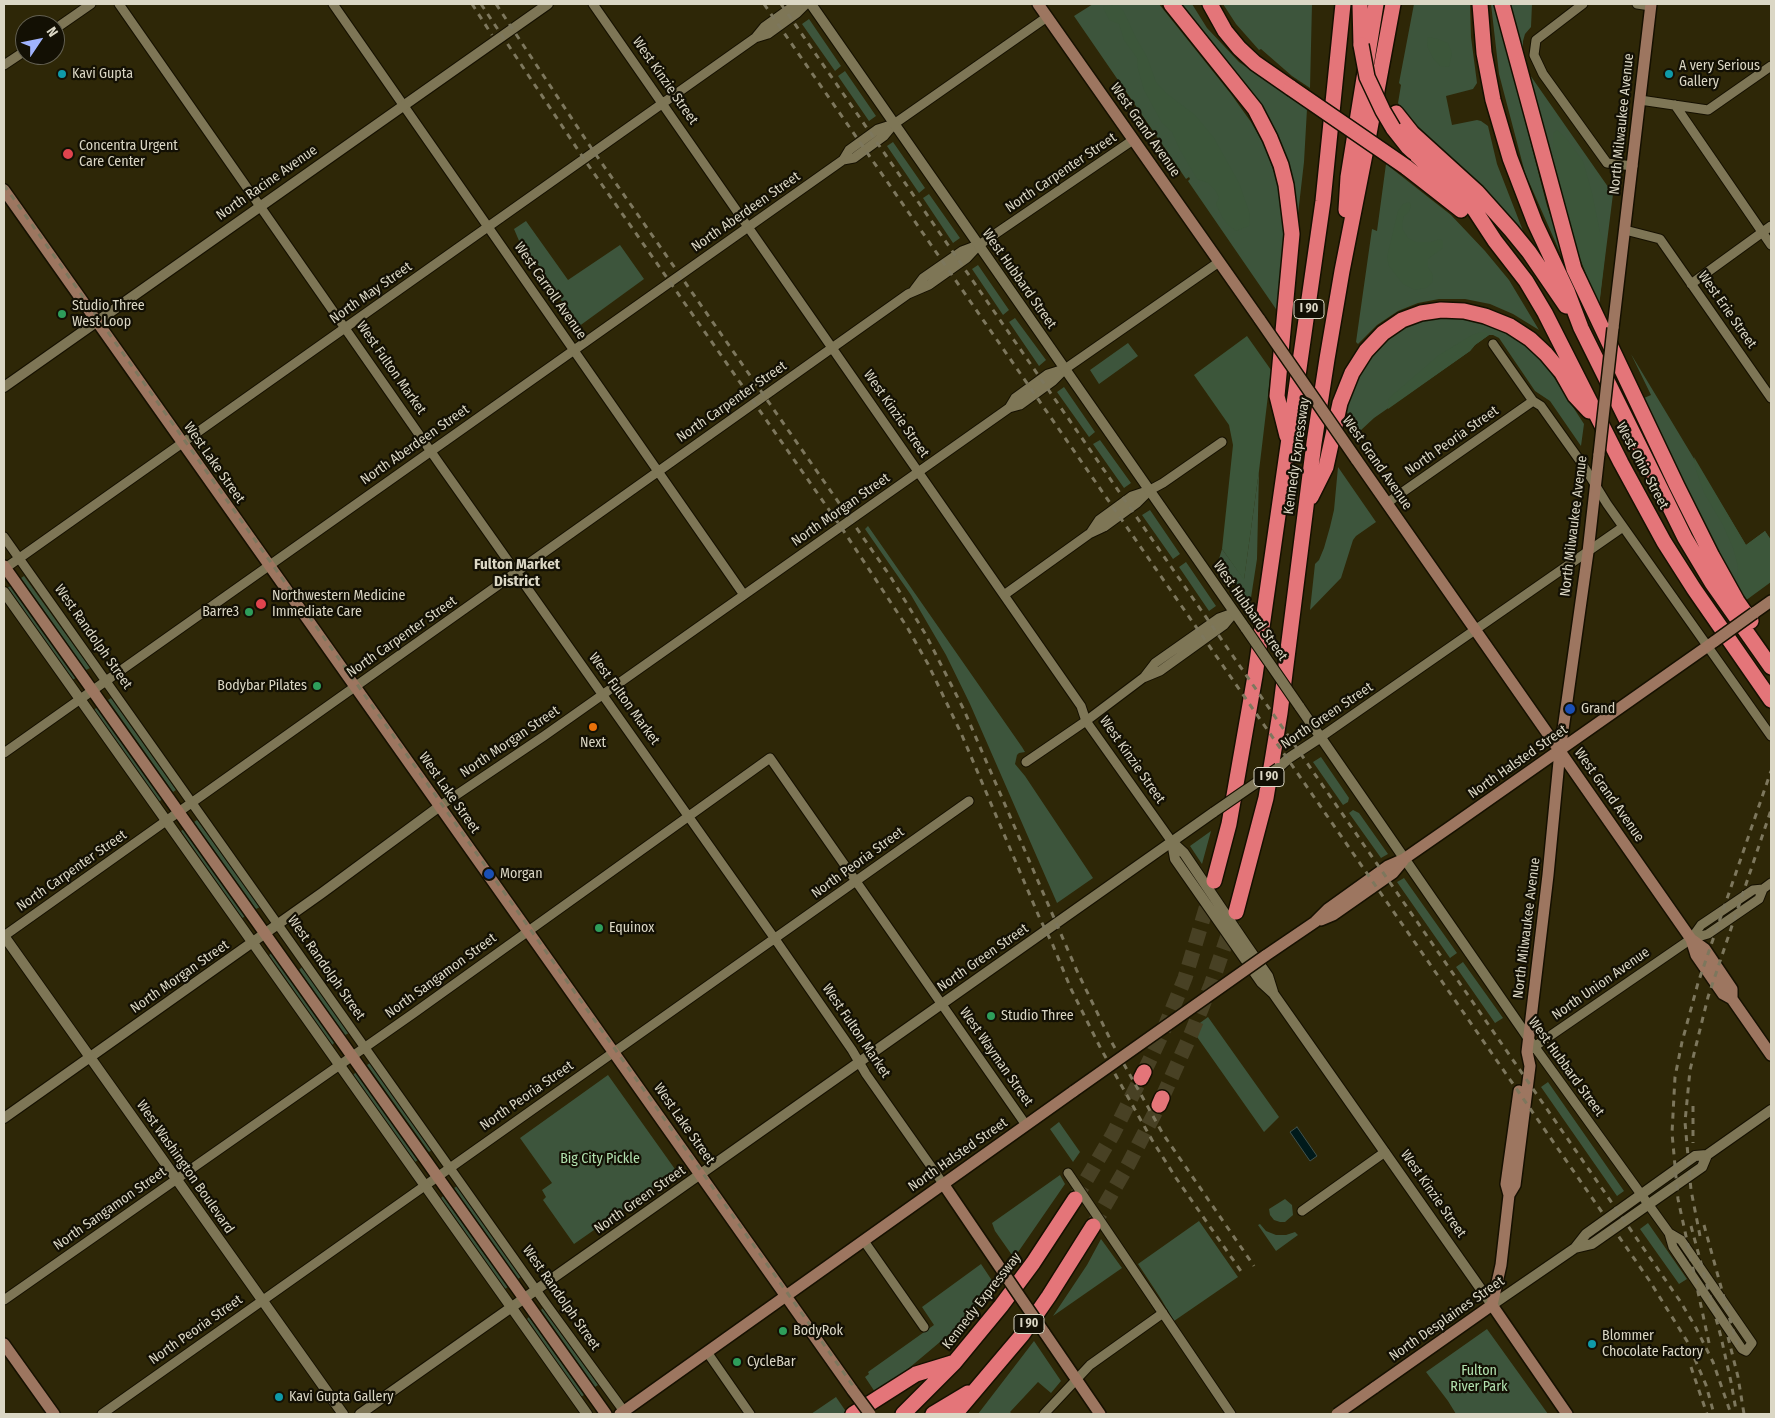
<!DOCTYPE html>
<html>
<head>
<meta charset="utf-8">
<style>
  body { margin:0 }
  #map { position:relative; width:1775px; height:1418px; overflow:hidden; background:#2e2707; font-family:"Fira Sans Condensed",sans-serif }
  canvas { display:block }
  .frame { position:absolute; inset:0; border:5px solid #dbd7c5; pointer-events:none }
  .north { position:absolute; left:15px; top:15px; width:50px; height:50px; box-sizing:border-box; background:#131004; border:1px solid #636051; border-radius:50%; rotate:56deg; font-size:14px; font-weight:700; line-height:20px; text-align:center; color:#dbd7c5 }
  .north::after { content:''; display:block; margin:auto; width:18px; height:22px; background:#a0b3fd; clip-path:polygon(50% 0,100% 100%,50% 72%,0 100%) }
</style>
</head>
<body>
<div id="map">
<canvas width="1775" height="1418"></canvas>
<div class="frame"></div>
<div class="north">N</div>
</div>
<script>
const context = document.querySelector('canvas').getContext('2d');
context.lineJoin = 'round';
function fill(path, color) { context.fillStyle = color; context.fill(path, 'evenodd'); }
const poly = rows => new Path2D(rows.map(r => 'M' + r).join(''));
function stroke(path, color, width, dash) { context.strokeStyle = color; context.lineWidth = width; context.lineCap = dash ? 'butt' : 'round'; context.setLineDash(dash || []); context.stroke(path); }
function drawText(font, color, halo, rows, align = 'center') {
  context.font = font + ' "Fira Sans Condensed",sans-serif'; context.lineWidth = 4.5; context.setLineDash([]); context.textBaseline = 'middle'; context.strokeStyle = halo; context.fillStyle = color; for (const [text, x, y, turn = 0] of rows) {
    context.save(); context.translate(x, y); context.rotate((+turn || 0) * Math.PI / 180); context.textAlign = isNaN(turn) ? turn : align; if (halo) context.strokeText(text, 0, 0); context.fillText(text, 0, 0); context.restore();
  }
}
fill(poly([
  [1093,4,1159,4,1231,94,1251,122,1265,147,1275,175,1282,202,1284,234,1278,312,1188,181,1190,179,1189,177,1186,179,1074,16],
  [1181,4,1192,4,1207,28,1239,62,1307,109,1304,162,1298,214,1293,180,1288,161,1269,117,1254,96],
  [1223,4,1312,4,1310,88,1292,76,1261,49,1259,50,1236,24],
  [1414,4,1470,4,1471,37,1477,83,1473,89,1446,96,1452,125,1477,120,1481,121,1488,126,1497,164,1525,236,1491,196,1410,121,1398,103,1401,85,1399,83],
  [1491,4,1495,4,1502,32,1547,206,1577,291,1525,173,1499,74],
  [1509,4,1532,4,1531,27,1525,34,1523,41,1523,50,1530,75,1613,194,1599,306,1576,248],
  [809,19,841,66,835,71,802,24],
  [845,71,876,116,869,121,838,76],
  [893,142,925,188,919,193,887,146],
  [1386,164,1451,215,1485,251,1509,280,1539,330,1513,314,1490,304,1465,299,1439,299,1418,303,1398,311,1377,325,1358,344,1356,342,1372,229,1377,231],
  [929,194,960,238,953,243,923,198],
  [526,221,568,280,620,245,644,279,578,327,540,267,520,243,514,229],
  [978,265,1009,310,1003,315,972,269],
  [1453,315,1506,328,1550,365,1549,370,1584,424,1581,446,1550,401,1535,391,1499,338,1493,335,1489,335,1475,345,1470,351,1374,418,1360,431,1346,411,1353,382,1373,350,1404,327,1422,319],
  [1015,318,1046,360,1039,366,1009,322],
  [1128,343,1138,356,1099,384,1090,370],
  [1631,354,1746,545,1765,531,1771,540,1745,601,1707,530,1644,398,1651,395],
  [1064,387,1095,432,1089,437,1057,392],
  [1100,440,1131,483,1124,488,1093,444],
  [1338,467,1376,522,1356,536,1353,540,1341,578,1310,610,1315,564,1319,560,1324,548,1330,527,1334,510],
  [1259,471,1257,559,1250,604,1219,559,1222,549,1244,579],
  [1150,510,1180,554,1173,559,1142,515],
  [868,526,1022,747,1025,752,1019,753,1017,755,1015,764,1025,776,1093,878,1057,903,970,704,946,655,911,595,865,529],
  [1186,562,1216,606,1209,611,1179,567],
  [24,576,90,668,86,670,21,578],
  [11,586,76,678,72,680,7,588],
  [111,698,176,790,173,792,108,700],
  [97,707,162,799,159,802,94,710],
  [1321,757,1349,798,1348,802,1343,805,1313,762],
  [1353,810,1359,813,1388,854,1381,858,1349,813],
  [197,820,260,907,256,909,194,822],
  [184,829,246,916,242,918,181,831],
  [1211,831,1202,864,1190,846],
  [1404,878,1457,953,1450,958,1397,882],
  [272,953,335,1042,332,1045,269,955],
  [1463,962,1503,1018,1495,1023,1456,967],
  [302,967,349,1033,345,1035,299,970],
  [1208,1017,1279,1117,1264,1132,1195,1034,1193,1028],
  [370,1063,432,1150,429,1152,367,1065],
  [356,1072,418,1160,415,1162,353,1075],
  [608,1075,677,1172,574,1244,543,1200,546,1197,542,1190,552,1183,520,1138],
  [1548,1082,1624,1191,1617,1196,1541,1087],
  [1059,1122,1080,1152,1073,1162,1050,1129],
  [1060,1175,1065,1184,1014,1258,995,1231,992,1223],
  [457,1186,521,1277,518,1279,454,1188],
  [443,1196,508,1287,505,1289,441,1198],
  [1285,1199,1292,1205,1293,1215,1285,1222,1280,1222,1274,1220,1270,1215,1269,1209],
  [1199,1221,1238,1277,1174,1321,1161,1299,1138,1264],
  [1648,1223,1687,1279,1679,1284,1640,1229],
  [1260,1224,1266,1231,1276,1235,1286,1235,1295,1232,1298,1235,1276,1251,1258,1225],
  [1101,1239,1122,1268,1053,1316,1087,1265],
  [981,1264,995,1285,985,1298,959,1326,877,1395,865,1377,869,1374,868,1372,934,1325,922,1307],
  [543,1308,598,1385,595,1387,541,1310],
  [529,1317,584,1395,581,1397,527,1319],
  [1487,1329,1548,1414,1456,1414,1448,1401,1426,1372],
  [1034,1341,1061,1381,1051,1393,1038,1382,1010,1412,1012,1414,978,1414],
  [836,1397,847,1413,845,1414,811,1414]
]), '#3d553c');
fill(poly([
  [1117,4,1124,12,1136,38,1147,57,1156,82,1166,93,1195,115,1214,138,1239,183,1250,214,1249,226,1236,231,1229,226,1222,217,1216,204,1219,197,1215,190,1208,183,1197,179,1180,150,1172,132,1162,123,1144,90,1138,69,1137,58,1124,40,1119,24,1109,20,1103,7],
  [1428,37,1438,39,1448,43,1452,53,1449,67,1440,66,1433,58,1427,46],
  [1557,130,1566,138,1583,161,1592,193,1600,232,1606,244,1599,306,1576,248,1559,194,1559,183,1553,150,1553,133],
  [1409,202,1411,205,1409,212,1404,216,1402,224,1403,230,1408,238,1416,242,1431,242,1440,239,1443,241,1443,248,1428,259,1428,267,1433,275,1432,283,1426,288,1415,290,1403,284,1389,266,1387,257,1398,211,1403,204],
  [1481,332,1486,332,1489,335,1475,345,1470,351,1388,409,1389,398,1439,355,1472,335],
  [1247,336,1271,370,1259,471,1244,580,1222,549,1233,445,1229,425,1194,375],
  [1694,457,1746,545,1765,531,1771,540,1771,582,1745,601,1737,584,1738,566,1733,548,1723,525,1704,493,1696,470]
]), '#3c563a');
const water = poly([
  [1297,1127,1317,1156,1310,1161,1290,1132,1297,1127]
]);
fill(water, '#001a1b');
stroke(water, '#42534e', 1);
stroke(poly([
  [1144,1072,1162,1034,1185,978,1211,892],
  [1162,1098,1191,1034,1211,985,1233,921],
  [1075,1199,1113,1134,1141,1078],
  [1093,1226,1128,1165,1159,1105]
]), '#484124', 15, [15, 8]);
const minor = poly([
  [119,4,441,466,775,939,852,1050,866,1074,944,1185],
  [333,4,744,595],
  [593,4,1081,706,1086,721,1172,842],
  [1583,4,1536,40,1534,55,1543,74,1607,163,1633,166],
  [1637,4,1651,6],
  [55,29,91,4],
  [755,38,768,34,797,13,806,4],
  [4,65,25,51],
  [1640,100,1708,110,1771,66],
  [1675,105,1771,245],
  [843,160,849,150,878,129,894,124],
  [1625,230,1660,239,1771,398],
  [1691,284,1771,226],
  [914,290,923,278,962,251,978,245],
  [1493,344,1533,401,1541,406,1583,465,1607,504,1771,736],
  [1009,408,1015,398,1048,374,1064,369],
  [1387,503,1533,401],
  [1091,532,1099,520,1132,496,1150,490,1163,483,1222,442],
  [4,537,546,1304,626,1414],
  [4,569,755,38,764,27,792,7,802,4],
  [1004,595,1089,534,1104,527,1137,503,1150,490],
  [1145,676,1155,663,1219,618,1233,613],
  [1321,737,1623,527],
  [4,753,843,160,854,158,884,136,894,124,1047,17],
  [1026,762,1086,721,1143,678,1160,671,1224,625,1234,613],
  [440,806,544,736,1009,408,1020,405,1053,381,1065,369,1219,262],
  [4,936,908,294,929,285,967,258,979,245,1133,140],
  [1691,939,1708,934,1759,899,1763,889],
  [1529,1039,1669,1233,1673,1247,1742,1349,1746,1351,1752,1343,1681,1240,1669,1233],
  [1531,1049,1691,939,1701,925,1753,890,1763,889,1771,883],
  [1068,1173,1231,1414],
  [1302,1211,1385,1152],
  [864,1241,924,1327],
  [4,1300,414,1013,770,758,1026,1125],
  [707,1352,750,1414],
  [102,1414,969,801],
  [1044,1414,1090,1365,1163,1313]
]);
const tertiary = poly([
  [811,4,1246,629],
  [4,387,548,4],
  [4,592,587,1414],
  [1299,706,1529,1039],
  [1278,768,1289,758,1321,737],
  [1172,842,1175,859,1261,982,1273,993,1492,1305,1575,1248,1586,1234,1695,1156,1707,1155,1771,1110],
  [1172,842,1184,853,1247,946,1268,976,1273,992],
  [4,936,343,1414],
  [4,1118,322,893,440,806],
  [1575,1248,1592,1244,1702,1167,1707,1155],
  [360,1414,1214,812]
]);
const secondary = poly([
  [1038,4,1260,320],
  [4,190,853,1391],
  [1613,328,1651,4],
  [1356,459,1691,939,1696,955,1723,994,1732,999,1771,1055],
  [4,566,606,1414],
  [1754,613,1771,601],
  [1321,920,1333,915,1393,873,1403,861],
  [1691,939,1705,949,1732,989,1732,999],
  [1265,956,1315,922,1328,909,1388,866,1404,859,1453,825,1715,641],
  [944,1185,1003,1272],
  [1509,1195,1506,1184,1519,1091],
  [1492,1305,1501,1265,1509,1195,1515,1185,1530,1066,1527,1052,1548,875,1560,751,1588,552,1599,454],
  [1492,1305,1567,1414],
  [1044,1332,1100,1414],
  [4,1344,54,1414],
  [1374,1388,1492,1305],
  [620,1414,1074,1091]
]);
const motorway = poly([
  [1171,4,1255,109,1270,138,1281,165,1286,185,1292,234,1277,396,1287,436],
  [1210,4,1225,31,1239,48,1255,63,1291,88],
  [1360,4,1361,45],
  [1480,4,1484,53,1493,100,1510,158,1535,223,1567,291,1581,328,1685,538,1712,583,1771,667],
  [1502,4,1574,269,1677,486,1712,556,1737,601,1751,621],
  [1396,113,1412,133,1477,192,1511,230,1529,252,1566,306],
  [1393,128,1408,147,1474,209,1495,241,1526,281,1545,313,1621,463,1664,542,1694,589,1771,700],
  [1406,167,1461,210],
  [1346,210,1348,177,1376,4],
  [1311,497,1326,467,1340,403,1352,373,1366,351,1383,333,1402,320,1421,313,1441,310,1464,311,1485,316,1510,326,1530,339,1546,354,1562,373,1575,396,1589,411],
  [1214,881,1229,824,1255,676,1323,201,1343,4],
  [1236,912,1266,798,1280,713,1314,443,1327,359,1342,271,1369,134,1393,4],
  [1141,1078,1144,1072],
  [1159,1105,1162,1098],
  [853,1414,916,1374,952,1363],
  [903,1414,954,1363,1001,1306,1033,1263,1075,1199],
  [933,1414,968,1393],
  [955,1414,1022,1335,1049,1296,1093,1226]
]);
stroke(minor, '#151000', 11);
stroke(tertiary, '#151000', 12);
stroke(secondary, '#151000', 14);
stroke(motorway, '#151000', 18);
stroke(minor, '#7e7656', 9);
stroke(tertiary, '#7e7656', 10);
stroke(secondary, '#9d7660', 11);
stroke(motorway, '#e47579', 15);
stroke(poly([
  [472,4,492,35],
  [481,4,584,159,841,527,907,627,928,664,961,733,1040,919,1052,943,1071,989,1101,1049,1152,1140,1176,1178,1243,1274],
  [496,4,594,152,890,576,926,635,964,710,1077,971,1111,1041,1163,1134,1254,1266],
  [764,4,1649,1280,1687,1341,1706,1385,1714,1414],
  [781,4,1680,1301,1695,1326,1713,1362,1731,1414],
  [4,185,873,1414],
  [1693,1106,1693,1143],
  [1704,1225,1737,1345],
  [1691,1226,1721,1337,1731,1382,1736,1410],
  [1700,1236,1691,1190,1685,1122,1690,1070,1708,997,1771,810],
  [1728,1337,1738,1377,1744,1414],
  [1709,1343,1678,1199,1672,1133,1675,1077,1682,1042,1698,983,1771,771],
  [1691,1367,1707,1414]
]), '#7d775d', 3, [6, 6]);
const tertiaryBridge = poly([
  [1246,629,1299,706],
  [1214,812,1278,768]
]);
const secondaryBridge = poly([
  [1260,320,1356,459],
  [1599,454,1613,328],
  [1715,641,1754,613],
  [1074,1091,1265,956],
  [1003,1272,1044,1332],
  [853,1391,870,1414],
  [1337,1414,1374,1388]
]);
const motorwayBridge = poly([
  [1361,45,1367,77,1383,111,1393,128],
  [1291,88,1406,167]
]);
stroke(tertiaryBridge, '#151000', 12, []);
stroke(secondaryBridge, '#151000', 14, []);
stroke(motorwayBridge, '#151000', 18, []);
stroke(tertiaryBridge, '#7e7656', 10);
stroke(secondaryBridge, '#9d7660', 11);
stroke(motorwayBridge, '#e47579', 15);
for (const [x, y, r, color] of [
  [62,74,5,"#0f9aa8"],
  [1669,74,5,"#0f9aa8"],
  [68,154,6,"#e0444e"],
  [62,314,5,"#2e9e5b"],
  [261,604,6,"#e0444e"],
  [249,612,5,"#2e9e5b"],
  [317,686,5,"#2e9e5b"],
  [1570,709,6,"#1a4fb4"],
  [593,727,5,"#e8710a"],
  [489,874,6,"#1a4fb4"],
  [599,928,5,"#2e9e5b"],
  [991,1016,5,"#2e9e5b"],
  [783,1331,5,"#2e9e5b"],
  [1592,1344,5,"#0f9aa8"],
  [737,1362,5,"#2e9e5b"],
  [279,1397,5,"#0f9aa8"]
]) { const dot = new Path2D(); dot.arc(x, y, r, 0, 2 * Math.PI); context.fillStyle = color; context.fill(dot); stroke(dot, '#131004', 2); }
for (const [x, y, w] of [
  [1309,309,30],
  [1269,777,30],
  [1029,1324,30]
]) { const box = new Path2D(); box.roundRect(x - w / 2, y - 9.5, w, 19, 4); context.fillStyle = '#131004'; context.fill(box); stroke(box, '#dbd7c5', 1); }
drawText('bold 12px', '#dbd7c5', null, [
  ["I 90",1309,309],
  ["I 90",1269,777],
  ["I 90",1029,1324]
]);
drawText('14px', '#dbd7c5', '#131004', [
  ["A very Serious",1679,66],
  ["Gallery",1679,82],
  ["Kavi Gupta",72,74],
  ["Concentra Urgent",79,146],
  ["Care Center",79,162],
  ["Studio Three",72,306],
  ["West Loop",72,322],
  ["Northwestern Medicine",272,596],
  ["Immediate Care",272,612],
  ["Barre3",239,612,"right"],
  ["Bodybar Pilates",307,686,"right"],
  ["Grand",1581,709],
  ["Next",593,743,"center"],
  ["Morgan",500,874],
  ["Equinox",609,928],
  ["Studio Three",1001,1016],
  ["BodyRok",793,1331],
  ["Blommer",1602,1336],
  ["Chocolate Factory",1602,1352],
  ["CycleBar",747,1362],
  ["Kavi Gupta Gallery",289,1397]
], 'left');
drawText('14px', '#dbd7c5', '#131004', [
  ["West Kinzie Street",665,81,55],
  ["North Milwaukee Avenue",1622,124,-84],
  ["West Grand Avenue",1145,130,55],
  ["North Carpenter Street",1061,173,-34],
  ["North Racine Avenue",267,183,-35],
  ["North Aberdeen Street",746,212,-35],
  ["West Hubbard Street",1019,279,55],
  ["West Carroll Avenue",550,291,55],
  ["North May Street",371,293,-35],
  ["West Erie Street",1727,310,55],
  ["West Fulton Market",391,368,55],
  ["North Carpenter Street",732,402,-35],
  ["West Kinzie Street",896,414,55],
  ["North Peoria Street",1452,441,-35],
  ["North Aberdeen Street",415,445,-35],
  ["Kennedy Expressway",1297,456,-82],
  ["West Lake Street",214,463,55],
  ["West Grand Avenue",1377,463,55],
  ["West Ohio Street",1642,466,62],
  ["North Morgan Street",841,510,-35],
  ["North Milwaukee Avenue",1574,526,-83],
  ["West Hubbard Street",1250,611,55],
  ["West Randolph Street",93,637,55],
  ["North Carpenter Street",402,637,-35],
  ["West Fulton Market",624,699,54],
  ["North Green Street",1327,716,-34],
  ["North Morgan Street",510,742,-34],
  ["West Kinzie Street",1132,760,55],
  ["North Halsted Street",1518,762,-35],
  ["West Lake Street",449,793,55],
  ["West Grand Avenue",1609,795,55],
  ["North Peoria Street",858,863,-36],
  ["North Carpenter Street",72,871,-35],
  ["North Milwaukee Avenue",1527,928,-83],
  ["North Green Street",983,958,-35],
  ["West Randolph Street",326,968,55],
  ["North Sangamon Street",441,976,-36],
  ["North Morgan Street",180,977,-35],
  ["North Union Avenue",1601,984,-35],
  ["West Fulton Market",856,1031,56],
  ["West Wayman Street",996,1057,55],
  ["West Hubbard Street",1566,1067,54],
  ["North Peoria Street",527,1096,-35],
  ["West Lake Street",684,1124,55],
  ["North Halsted Street",958,1155,-35],
  ["West Washington Boulevard",185,1167,55],
  ["West Kinzie Street",1433,1194,55],
  ["North Green Street",640,1200,-35],
  ["North Sangamon Street",110,1209,-35],
  ["West Randolph Street",561,1298,55],
  ["Kennedy Expressway",982,1301,-52],
  ["North Desplaines Street",1447,1319,-35],
  ["North Peoria Street",196,1330,-35]
]);
drawText('14px', '#b1e1ae', '#131004', [
  ["Big City Pickle",600,1159],
  ["Fulton",1479,1371],
  ["River Park",1479,1387]
]);
drawText('bold 15px', '#dbd7c5', '#131004', [
  ["Fulton Market",517,565],
  ["District",517,582]
]);
</script>
</body>
</html>
